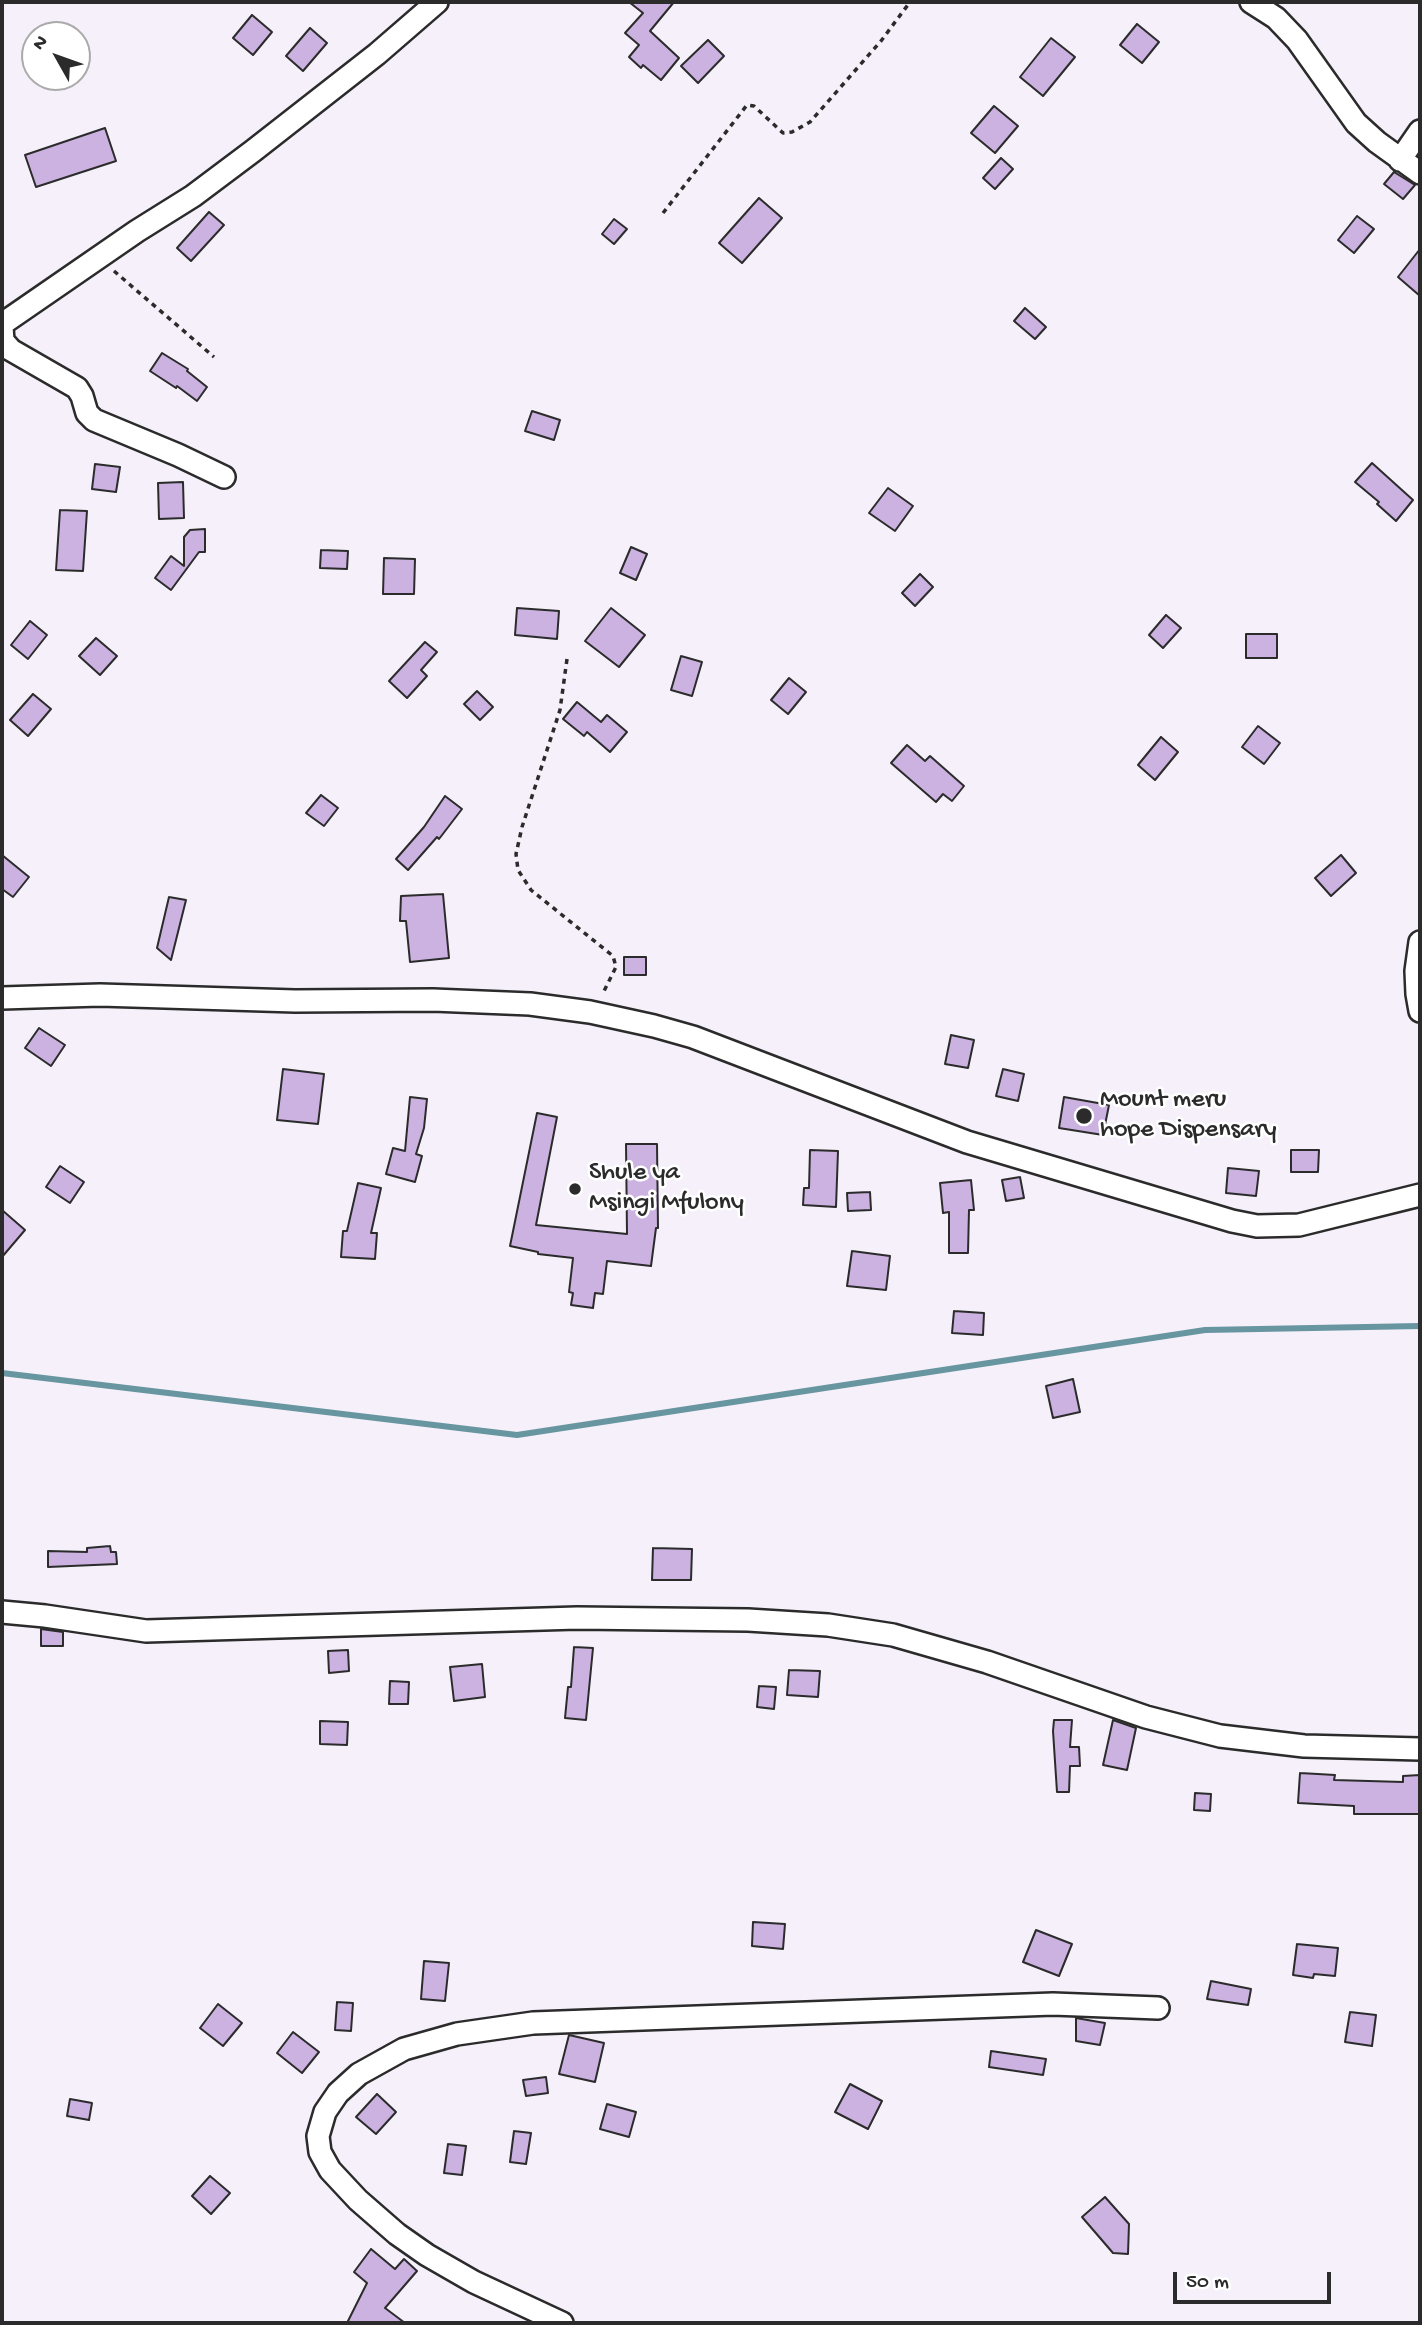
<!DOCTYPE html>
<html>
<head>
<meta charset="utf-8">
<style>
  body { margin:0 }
  #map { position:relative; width:1422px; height:2325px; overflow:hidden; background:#f5f0f9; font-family:"Gochi Hand",sans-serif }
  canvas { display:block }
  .frame { position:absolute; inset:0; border:4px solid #2b2b2b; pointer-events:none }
  .north { position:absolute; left:21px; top:21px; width:70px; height:70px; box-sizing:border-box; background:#fff; border:2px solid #aaa; border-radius:50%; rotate:310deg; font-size:19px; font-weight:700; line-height:28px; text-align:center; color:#2b2b2b }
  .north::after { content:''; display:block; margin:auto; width:24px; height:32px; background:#2b2b2b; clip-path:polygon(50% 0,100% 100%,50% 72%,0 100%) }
  .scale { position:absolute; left:1173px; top:2272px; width:158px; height:32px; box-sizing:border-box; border:4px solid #2b2b2b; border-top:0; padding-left:9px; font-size:21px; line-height:24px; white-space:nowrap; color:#2b2b2b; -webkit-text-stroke:5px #fff; paint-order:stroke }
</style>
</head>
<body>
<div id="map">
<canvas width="1422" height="2325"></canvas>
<div class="frame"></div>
<div class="north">N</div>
<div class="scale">50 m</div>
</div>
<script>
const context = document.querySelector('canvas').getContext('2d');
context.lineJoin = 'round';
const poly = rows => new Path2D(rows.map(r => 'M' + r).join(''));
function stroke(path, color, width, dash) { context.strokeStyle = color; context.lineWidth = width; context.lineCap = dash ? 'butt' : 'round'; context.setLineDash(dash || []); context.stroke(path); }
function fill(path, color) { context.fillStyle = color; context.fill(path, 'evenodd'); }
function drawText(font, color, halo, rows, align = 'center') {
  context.font = font + ' "Gochi Hand",sans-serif'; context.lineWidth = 5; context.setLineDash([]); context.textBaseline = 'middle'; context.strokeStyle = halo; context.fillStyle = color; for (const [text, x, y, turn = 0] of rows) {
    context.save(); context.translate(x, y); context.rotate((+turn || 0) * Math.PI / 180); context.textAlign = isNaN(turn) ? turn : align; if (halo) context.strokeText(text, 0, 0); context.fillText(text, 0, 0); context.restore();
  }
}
stroke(poly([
  [2,1373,517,1435,1205,1330,1420,1326]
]), '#6795a0', 6);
const building = poly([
  [629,2,674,2,650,31,679,58,661,80,643,65,641,68,629,57,639,45,625,33,643,13,629,2],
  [252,15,272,32,253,55,233,38,252,15],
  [1137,24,1159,42,1142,63,1120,45,1137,24],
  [310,28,327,43,303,71,286,56,310,28],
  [1051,38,1075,57,1043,96,1020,77,1051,38],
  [708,40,724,56,698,83,681,66,708,40],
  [994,106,1018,126,995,153,971,133,994,106],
  [105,128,116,161,36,187,25,155,105,128],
  [1001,158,1013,169,995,189,983,178,1001,158],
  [1394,172,1415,185,1403,199,1384,184,1394,172],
  [759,198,782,218,742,263,719,243,759,198],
  [209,212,224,225,191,261,177,248,209,212],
  [1357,216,1374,229,1354,253,1338,240,1357,216],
  [614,219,627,229,614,244,602,234,614,219],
  [1420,249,1420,296,1398,277,1420,249],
  [1025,308,1046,327,1035,339,1014,321,1025,308],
  [162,353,188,369,187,371,207,387,197,401,177,386,176,388,150,371,162,353],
  [532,411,560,420,554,440,525,431,532,411],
  [1372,463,1413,500,1396,521,1377,504,1379,502,1355,482,1372,463],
  [95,464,120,467,116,492,92,489,95,464],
  [183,482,184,518,159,519,158,483,183,482],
  [888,488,913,506,895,531,869,513,888,488],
  [60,510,87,511,83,571,56,570,60,510],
  [205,529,205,552,199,552,171,590,155,578,171,556,184,566,184,537,190,530,205,529],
  [631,547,647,554,636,580,620,573,631,547],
  [321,550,348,551,347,569,320,568,321,550],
  [384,558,415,559,414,594,383,594,384,558],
  [920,574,933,587,915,606,902,593,920,574],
  [517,608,559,611,557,639,515,635,517,608],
  [611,608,645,635,619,667,585,641,611,608],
  [1166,615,1181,628,1163,648,1149,635,1166,615],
  [30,621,47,635,28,659,11,645,30,621],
  [1246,634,1277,634,1277,658,1246,658,1246,634],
  [96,638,117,656,100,675,79,656,96,638],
  [425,642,437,652,421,670,427,676,407,698,389,681,425,642],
  [681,656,702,662,692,696,671,690,681,656],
  [789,678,806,692,788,714,771,700,789,678],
  [477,691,493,707,480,720,464,704,477,691],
  [33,694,51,709,28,736,10,720,33,694],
  [577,702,601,722,607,715,627,732,610,752,587,732,584,736,563,719,577,702],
  [1258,726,1280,743,1264,764,1242,747,1258,726],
  [1161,737,1178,752,1155,780,1138,765,1161,737],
  [907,745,925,761,930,756,964,786,952,801,943,794,936,802,891,763,907,745],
  [321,795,338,808,324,826,306,813,321,795],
  [445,796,462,809,439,839,437,837,408,870,396,859,424,827,445,796],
  [2,855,29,877,13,897,2,889,2,855],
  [1341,855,1356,873,1331,896,1315,878,1341,855],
  [443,894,449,958,410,962,406,921,400,921,401,896,443,894],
  [169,897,186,900,171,960,157,948,169,897],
  [624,957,646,957,646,975,624,975,624,957],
  [39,1028,65,1045,51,1066,25,1048,39,1028],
  [951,1035,974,1040,968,1068,945,1064,951,1035],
  [283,1069,324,1074,318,1124,277,1120,283,1069],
  [1003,1069,1024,1074,1018,1101,996,1096,1003,1069],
  [410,1097,427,1099,424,1128,416,1154,422,1156,415,1182,386,1174,393,1148,405,1151,410,1097],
  [1064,1097,1109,1105,1103,1135,1059,1128,1064,1097],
  [537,1113,557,1117,536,1225,627,1234,626,1144,657,1144,658,1228,656,1228,651,1266,607,1261,603,1294,595,1293,593,1308,571,1305,573,1293,569,1292,573,1258,538,1254,538,1252,510,1246,537,1113],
  [810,1150,838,1151,836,1207,803,1205,804,1188,809,1188,810,1150],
  [1291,1150,1319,1150,1318,1172,1291,1172,1291,1150],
  [60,1166,84,1182,70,1203,46,1187,60,1166],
  [1228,1168,1259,1171,1256,1196,1226,1193,1228,1168],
  [1020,1177,1024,1198,1006,1201,1002,1180,1020,1177],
  [971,1180,974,1210,969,1210,968,1253,949,1253,949,1212,943,1213,940,1183,971,1180],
  [358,1183,381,1188,371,1233,377,1233,375,1259,341,1257,343,1231,347,1231,358,1183],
  [870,1192,871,1210,848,1211,847,1193,870,1192],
  [2,1210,25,1230,2,1257,2,1210],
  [852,1251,890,1256,886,1290,847,1286,852,1251],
  [954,1311,984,1313,983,1335,952,1333,954,1311],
  [1073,1379,1080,1412,1053,1418,1046,1386,1073,1379],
  [110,1546,111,1552,116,1552,117,1564,48,1567,48,1551,87,1552,87,1548,110,1546],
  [653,1548,692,1549,691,1580,652,1580,653,1548],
  [41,1629,63,1632,63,1646,41,1646,41,1629],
  [574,1647,593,1648,586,1720,565,1718,568,1687,571,1687,574,1647],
  [348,1650,349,1671,329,1673,328,1651,348,1650],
  [482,1664,485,1697,454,1701,450,1667,482,1664],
  [789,1670,820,1671,818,1697,787,1695,789,1670],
  [390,1681,409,1682,408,1704,389,1704,390,1681],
  [759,1686,776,1687,774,1709,757,1707,759,1686],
  [1054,1720,1072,1720,1070,1747,1079,1747,1080,1766,1070,1766,1069,1792,1057,1792,1053,1731,1054,1720],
  [1113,1720,1136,1728,1127,1770,1103,1765,1113,1720],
  [320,1721,348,1722,347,1745,320,1744,320,1721],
  [1300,1773,1335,1775,1334,1780,1403,1782,1403,1776,1420,1775,1420,1814,1354,1814,1354,1806,1298,1803,1300,1773],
  [1195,1793,1211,1794,1210,1811,1194,1810,1195,1793],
  [753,1922,785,1924,783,1949,752,1946,753,1922],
  [1036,1930,1072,1944,1059,1976,1023,1962,1036,1930],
  [1297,1944,1338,1948,1335,1976,1314,1974,1313,1978,1293,1975,1297,1944],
  [424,1961,449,1963,445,2001,421,1999,424,1961],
  [1211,1981,1251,1989,1248,2005,1207,1999,1211,1981],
  [337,2002,353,2003,351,2031,335,2030,337,2002],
  [218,2004,242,2023,223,2046,200,2028,218,2004],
  [1350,2012,1376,2015,1372,2046,1345,2042,1350,2012],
  [1076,2018,1105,2023,1100,2045,1076,2041,1076,2018],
  [293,2032,319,2052,302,2073,277,2053,293,2032],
  [569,2035,604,2043,595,2082,559,2074,569,2035],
  [991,2051,1046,2059,1043,2075,989,2067,991,2051],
  [546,2077,548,2093,526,2096,523,2080,546,2077],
  [850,2084,882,2101,868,2129,835,2112,850,2084],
  [377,2094,396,2112,376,2134,356,2117,377,2094],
  [70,2099,92,2103,89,2120,67,2116,70,2099],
  [607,2104,636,2112,629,2137,600,2129,607,2104],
  [514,2131,531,2133,526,2164,510,2162,514,2131],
  [448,2144,466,2146,462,2175,444,2173,448,2144],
  [210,2176,230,2193,211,2214,192,2196,210,2176],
  [1105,2197,1129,2224,1128,2254,1113,2253,1082,2217,1105,2197],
  [371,2249,395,2269,404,2259,417,2271,385,2308,405,2323,347,2323,367,2283,354,2272,371,2249]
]);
fill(building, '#cbb2e0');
stroke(building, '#2b2b2b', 2);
const minor = poly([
  [1251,2,1276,18,1297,40,1356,123,1377,142,1420,173],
  [1400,160,1420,131],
  [2,324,137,231,193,196,253,151,377,54,437,2],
  [2,327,3,341,11,350,77,388,82,396,87,413,94,420,178,455,224,477],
  [1420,942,1416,971,1417,994,1420,1011],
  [2,998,100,995,295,1001,433,1000,530,1004,590,1012,654,1026,693,1037,967,1142,1232,1221,1257,1226,1299,1225,1420,1195],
  [2,1612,45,1616,146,1631,577,1618,748,1620,828,1625,893,1635,987,1662,1146,1717,1220,1736,1304,1746,1420,1749],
  [562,2323,474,2282,427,2255,397,2234,358,2200,330,2170,320,2152,318,2136,325,2112,338,2093,359,2074,404,2049,457,2034,533,2023,1053,2004,1158,2008]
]);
stroke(minor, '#2b2b2b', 26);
stroke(poly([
  [663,213,747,105,754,106,783,133,792,132,810,122,881,41,910,2],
  [114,271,214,357],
  [567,659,560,710,522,827,516,854,518,870,531,890,613,956,616,967,603,993]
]), '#2b2b2b', 3.5, [5, 5]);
stroke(minor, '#fff', 21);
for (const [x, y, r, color] of [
  [1084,1116,9,"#2b2b2b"],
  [575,1189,7,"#2b2b2b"]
]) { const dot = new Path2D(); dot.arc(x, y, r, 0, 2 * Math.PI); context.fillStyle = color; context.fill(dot); stroke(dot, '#fff', 2.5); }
drawText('26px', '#2b2b2b', '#fff', [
  ["Mount meru",1100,1101],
  ["hope Dispensary",1100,1131],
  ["Shule ya",589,1174],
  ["Msingi Mfulony",589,1204]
], 'left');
</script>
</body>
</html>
